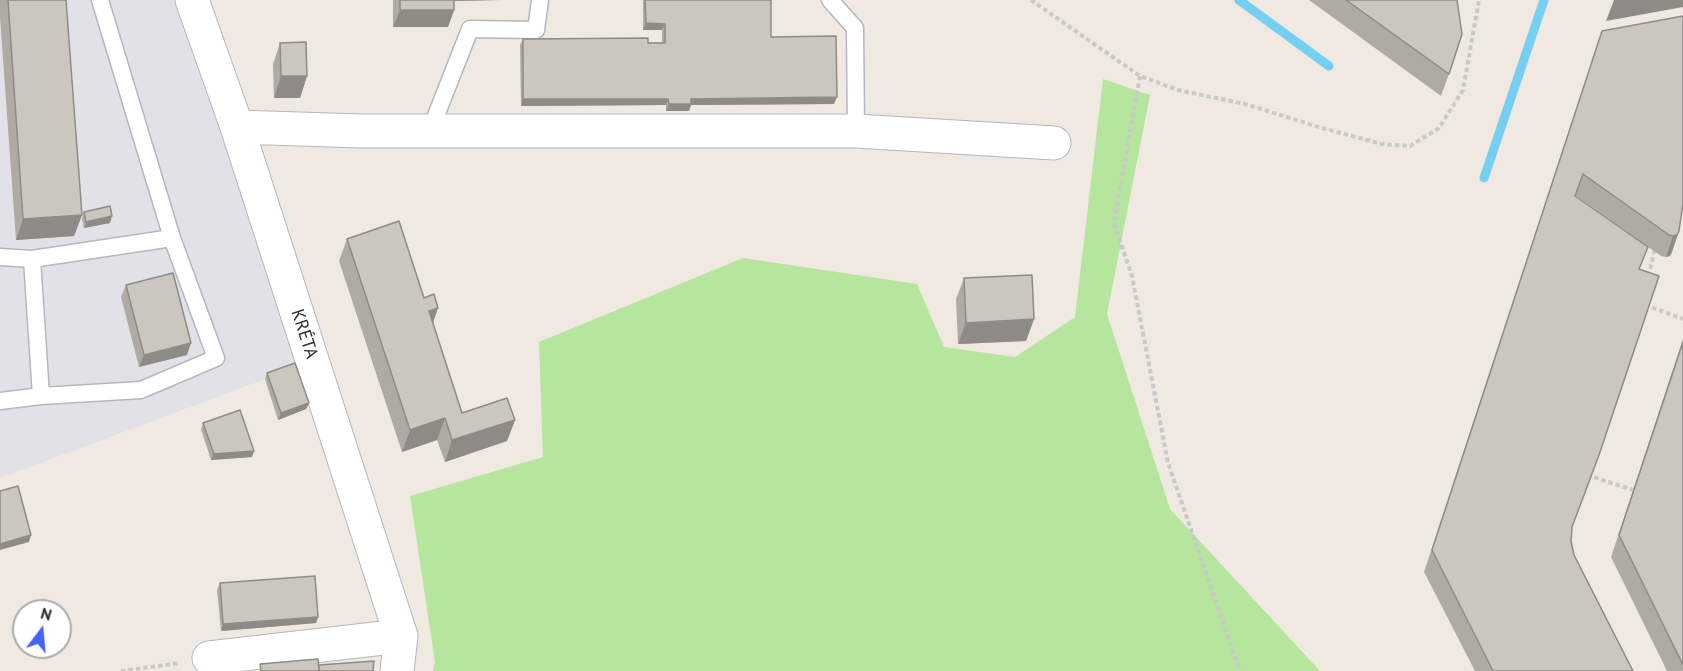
<!DOCTYPE html>
<html>
<head>
<meta charset="utf-8">
<style>
  body { margin:0 }
  #map { position:relative; width:1683px; height:671px; overflow:hidden; background:#efe9e1; font-family:"PT Sans",sans-serif }
  canvas { display:block }
  .north { position:absolute; left:12px; top:599px; width:60px; height:60px; box-sizing:border-box; background:#fff; border:2px solid #ababab; border-radius:50%; rotate:16deg; font-size:16px; font-weight:700; line-height:24px; text-align:center; color:#2e2e2e }
  .north::after { content:''; display:block; margin:auto; width:21px; height:27px; background:#4264fb; clip-path:polygon(50% 0,100% 100%,50% 72%,0 100%) }
</style>
</head>
<body>
<div id="map">
<canvas width="1683" height="671"></canvas>
<div class="north">N</div>
</div>
<script>
const context = document.querySelector('canvas').getContext('2d');
context.lineJoin = 'round';
function fill(path, color) { context.fillStyle = color; context.fill(path, 'evenodd'); }
const poly = rows => new Path2D(rows.map(r => 'M' + r).join(''));
function stroke(path, color, width, dash) { context.strokeStyle = color; context.lineWidth = width; context.lineCap = dash ? 'butt' : 'round'; context.setLineDash(dash || []); context.stroke(path); }
function drawText(font, color, halo, rows, align = 'center') {
  context.font = font + ' "PT Sans",sans-serif'; context.lineWidth = 6; context.setLineDash([]); context.textBaseline = 'middle'; context.strokeStyle = halo; context.fillStyle = color; for (const [text, x, y, turn = 0] of rows) {
    context.save(); context.translate(x, y); context.rotate((+turn || 0) * Math.PI / 180); context.textAlign = isNaN(turn) ? turn : align; if (halo) context.strokeText(text, 0, 0); context.fillText(text, 0, 0); context.restore();
  }
}
fill(poly([
  [0,0,177,0,303,365,0,478]
]), '#e3e1e8');
fill(poly([
  [1103,79,1150,95,1107,314,1170,509,1320,671,433,671,435,662,410,496,543,457,539,342,743,258,917,284,944,347,1015,357,1075,317]
]), '#b6e59e');
stroke(poly([
  [1239,0,1329,66],
  [1484,178,1544,0]
]), '#75cff0', 9);
const lane = poly([
  [830,0,855,28,856,131],
  [430,131,470,29,536,30,540,0],
  [0,257,32,259,172,238,100,0],
  [32,259,41,396],
  [0,401,41,396,141,390,216,358,172,238]
]);
const street = poly([
  [192,0,237,127,401,636,397,671],
  [237,127,361,131,856,131,1054,143],
  [209,658,401,636]
]);
stroke(lane, '#b4b7c1', 19);
stroke(street, '#b4b7c1', 35);
stroke(poly([
  [1031,0,1140,76,1178,90,1245,104,1322,128,1382,144,1410,146,1439,128,1463,90,1479,0],
  [1140,76,1114,223,1132,276,1168,463,1240,671],
  [1648,276,1652,262,1654,251],
  [1587,475,1633,490],
  [121,671,180,663]
]), '#c9c9c9', 4, [4.5, 3]);
stroke(lane, '#fff', 16);
stroke(street, '#fff', 33);
stroke(poly([
  [1645,305,1683,319]
]), '#c9c9c9', 4, [4.5, 3]);
fill(poly([
  [0,0,66,0,82,215,74,236,16,240,0,17],
  [393,0,501,0,454,1,454,10,448,27,393,27],
  [643,0,771,0,771,37,834,104,691,105,689,111,666,111,666,105,521,106,520,45,523,39,662,43,662,30,643,30],
  [1309,0,1457,0,1449,74,1441,96],
  [1683,16,1683,208,1672,252,1670,256,1666,257,1661,256,1575,195,1575,196,1640,269,1572,527,1571,541,1574,555,1633,671,1475,671,1424,572,1602,31],
  [280,43,307,76,300,98,274,98,273,64],
  [84,212,110,223,84,228,82,219],
  [347,239,433,323,462,413,515,420,507,441,445,462,437,440,402,452,339,261],
  [964,278,1034,319,1026,341,958,344,956,299],
  [126,285,187,355,139,367,121,297],
  [1683,339,1683,671,1667,671,1611,557],
  [267,373,309,403,306,409,278,420,265,379],
  [203,423,252,457,211,460,201,429],
  [220,583,318,617,316,623,221,631,217,590]
]), '#afaba4');
fill(poly([
  [448,0,501,0,448,1],
  [1614,0,1683,0,1683,7,1606,21],
  [400,10,454,10,448,27,393,27],
  [646,23,665,24,662,30,643,30],
  [281,76,307,76,300,98,274,98],
  [837,97,834,104,691,105,689,111,666,111,669,104,691,99],
  [523,99,668,99,666,105,521,106],
  [82,215,74,236,16,240,23,219],
  [112,216,110,223,84,228,86,222],
  [1679,231,1672,252,1670,256,1666,257,1673,236],
  [438,308,431,329,429,311],
  [1034,319,1026,341,958,344,966,323],
  [191,343,187,355,139,367,144,355],
  [309,403,306,409,278,420,281,413],
  [445,418,437,440,402,452,410,430],
  [515,420,507,441,445,462,452,440],
  [254,451,252,457,211,460,214,454],
  [31,535,29,542,0,550,0,544],
  [318,617,316,623,221,631,223,624]
]), '#8e8b86');
const building = poly([
  [8,0,66,0,82,215,23,219,8,0],
  [400,0,454,0,454,10,400,10,400,0],
  [645,0,771,0,771,37,836,36,837,97,691,99,691,104,669,104,668,99,523,99,523,39,648,38,648,43,665,43,665,24,646,23,645,0],
  [1346,0,1457,0,1462,34,1449,74,1346,0],
  [1683,16,1683,203,1679,231,1677,235,1673,236,1669,235,1583,174,1575,196,1648,247,1639,269,1659,276,1599,455,1572,527,1571,541,1574,555,1633,671,1493,671,1432,550,1602,31,1683,16],
  [306,42,307,76,281,76,280,43,306,42],
  [110,206,112,216,86,222,84,212,110,206],
  [399,221,424,298,434,294,438,308,429,311,462,413,507,398,515,420,452,440,445,418,410,430,347,239,399,221],
  [173,273,191,343,144,355,126,285,173,273],
  [1032,275,1034,319,966,323,964,278,1032,275],
  [1683,342,1683,665,1619,535,1683,342],
  [295,363,309,403,281,413,267,373,295,363],
  [240,410,254,451,214,454,203,423,240,410],
  [18,486,31,535,0,544,0,491,18,486],
  [315,576,318,617,223,624,220,583,315,576],
  [318,659,319,671,261,671,260,664,318,659],
  [374,661,373,671,319,671,319,665,374,661]
]);
fill(building, '#cbc7bf');
stroke(building, '#8e8b86', 1.5);
drawText('18px', '#2e2e2e', '#fff', [
  ["KRÉTA",304,334,72]
]);
</script>
</body>
</html>
